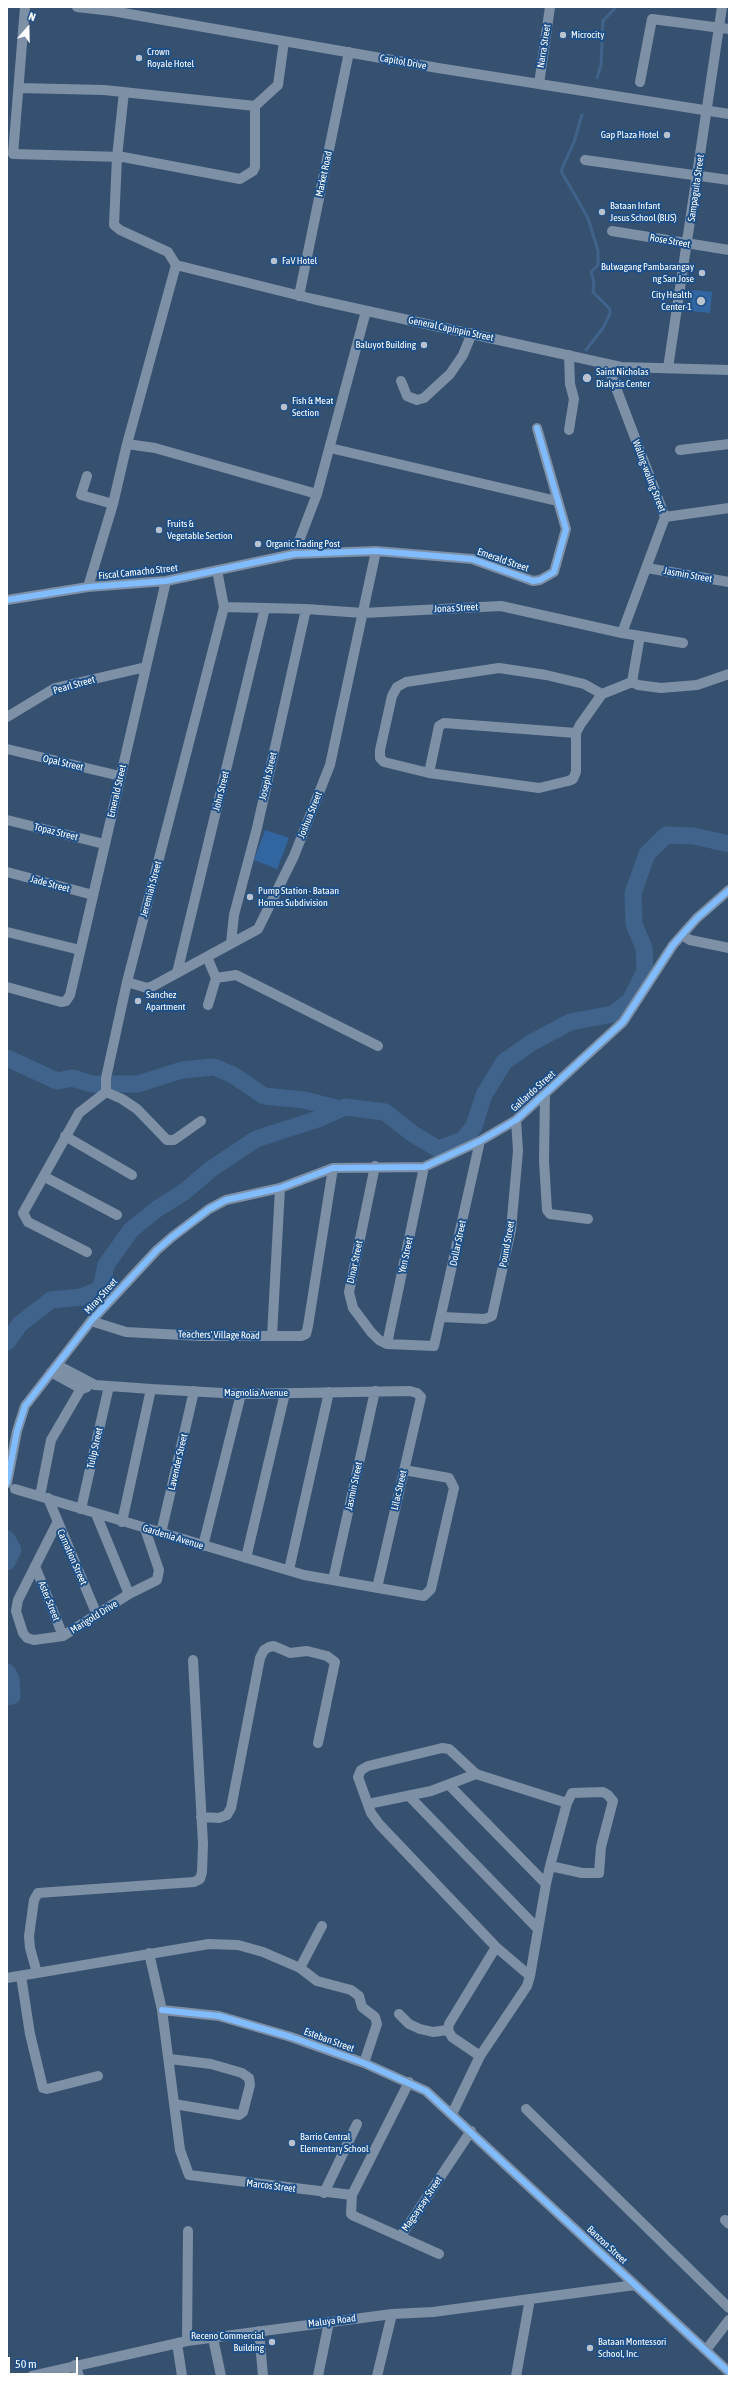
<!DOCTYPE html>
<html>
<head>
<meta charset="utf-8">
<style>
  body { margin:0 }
  #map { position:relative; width:736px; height:2383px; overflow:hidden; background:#365170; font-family:"Asap Condensed",sans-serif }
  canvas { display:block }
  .frame { position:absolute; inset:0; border:8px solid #fff; pointer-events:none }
  .north { position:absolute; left:8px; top:8px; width:40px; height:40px; -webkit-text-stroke:3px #1d4f89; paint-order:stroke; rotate:20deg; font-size:11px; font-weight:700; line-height:16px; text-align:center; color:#fff }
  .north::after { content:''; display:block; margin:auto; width:14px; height:18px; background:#fff; clip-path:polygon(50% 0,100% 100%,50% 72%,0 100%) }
  .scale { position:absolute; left:8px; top:2357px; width:70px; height:18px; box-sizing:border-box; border:2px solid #fff; border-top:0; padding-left:5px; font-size:12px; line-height:14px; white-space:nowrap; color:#fff; -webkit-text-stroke:3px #1d4f89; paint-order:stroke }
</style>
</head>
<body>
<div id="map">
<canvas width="736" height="2383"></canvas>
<div class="frame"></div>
<div class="north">N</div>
<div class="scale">50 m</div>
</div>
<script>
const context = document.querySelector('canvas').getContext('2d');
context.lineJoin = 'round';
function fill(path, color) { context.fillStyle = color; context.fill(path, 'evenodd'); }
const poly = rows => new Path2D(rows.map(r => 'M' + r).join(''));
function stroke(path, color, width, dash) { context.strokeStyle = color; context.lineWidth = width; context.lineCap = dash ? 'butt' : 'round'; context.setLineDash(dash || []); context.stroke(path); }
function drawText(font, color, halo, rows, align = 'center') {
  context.font = font + ' "Asap Condensed",sans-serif'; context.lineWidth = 4; context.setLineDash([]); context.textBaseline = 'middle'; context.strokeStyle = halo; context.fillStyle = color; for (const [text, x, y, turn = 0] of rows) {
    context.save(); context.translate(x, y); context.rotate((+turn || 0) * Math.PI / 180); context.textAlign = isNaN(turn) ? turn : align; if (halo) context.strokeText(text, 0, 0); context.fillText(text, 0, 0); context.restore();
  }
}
fill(poly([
  [692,290,712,292,710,313,690,311],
  [265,830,289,838,277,869,254,860]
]), '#3266a0');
stroke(poly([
  [597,78,601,65,603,21,616,7],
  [582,115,574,142,561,171,588,218,598,251,598,265,591,272,594,282,593,292,610,309,610,314,603,328,586,350]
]), '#40638c', 3);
stroke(poly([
  [7,1058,57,1081,72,1078,92,1084,138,1084,182,1070,214,1067,233,1075,264,1096,304,1100,340,1109],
  [7,1342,20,1324,51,1300,81,1297,101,1289,106,1265,131,1230,157,1209,184,1192,211,1169,256,1139,318,1119,345,1107,385,1112,413,1134,438,1149,463,1140,474,1126,484,1095,504,1062,531,1043,570,1022,613,1014,630,1001,645,971,644,948,634,924,633,893,647,854,666,835,694,836,729,844],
  [7,1539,13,1550,7,1562],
  [7,1672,11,1679,12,1696,7,1697]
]), '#40638c', 17);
stroke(poly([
  [25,7,13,154,123,157,240,179,253,171,255,167,255,106],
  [77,7,112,11,438,68,729,114],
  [640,82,652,19,729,29],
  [539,84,550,7],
  [19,88,104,90,255,106,278,85,284,41],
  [585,160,729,180],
  [612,231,729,250],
  [176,265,313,299,621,367,729,370],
  [299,296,349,52],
  [569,355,570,384,574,399,569,430],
  [607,364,665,517,622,633],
  [668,368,722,7],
  [401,381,407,396,417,400,424,398,450,374,463,355,472,333],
  [127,444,155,448,317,494],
  [330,448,557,501],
  [680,450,729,444],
  [87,476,81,495,113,504],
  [665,517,729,508],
  [294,554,317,494,366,311],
  [647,568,729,582],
  [88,587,113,504,127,444,176,265,168,252,120,230,114,225,117,157,124,92],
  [7,600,88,587,166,581,294,554,376,551,472,559,533,581,540,580,554,572,566,529,537,428],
  [224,607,306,609,363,613,501,606,622,633,683,643],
  [632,682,638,685,661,688,697,685,729,674],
  [632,682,640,636],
  [602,694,584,684,546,675,499,668,406,682,397,687,392,696,380,750,380,758,384,762,429,773,539,788,568,781,573,779,576,772,576,733,580,725,602,694,632,682],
  [7,717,55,688,146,667],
  [7,749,120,776],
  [429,773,439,726,444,723,576,733],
  [7,820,104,844],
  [7,872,93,895],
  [7,932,80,950],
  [682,935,690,940,729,948],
  [231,943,234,915,257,828,306,609],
  [207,957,216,978,208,1005],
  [177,973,265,608],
  [216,978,236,975,378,1046],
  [127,982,147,988,153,986,258,929,294,856,330,765,376,551],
  [7,987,61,1002,66,1001,70,995,166,581],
  [545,1093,544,1161,547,1210,550,1214,588,1219],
  [201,1121,174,1140,167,1140,137,1109,122,1099,106,1092,106,1078,127,982,224,607,217,570],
  [65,1136,132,1175],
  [375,1166,349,1292,353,1308,371,1332,379,1340,387,1344,434,1346,480,1141],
  [45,1177,117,1215],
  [87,1252,28,1222,23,1213,79,1113,106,1092],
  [442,1317,485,1319,492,1316,511,1230,518,1151,516,1120],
  [91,1321,126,1332,200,1336,272,1336,280,1188],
  [272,1336,301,1336,306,1334,308,1326,333,1168],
  [387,1344,424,1167],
  [57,1365,95,1385,151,1389,241,1394,410,1391,417,1393,421,1397,377,1588],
  [51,1372,82,1389,87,1387],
  [7,1483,17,1431,25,1406,91,1321,157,1250,172,1237,209,1209,226,1200,280,1188,333,1168,424,1167,480,1141,516,1120,623,1022,673,945,697,918,729,890],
  [15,1489,304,1575,424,1596,431,1589,454,1488,449,1478,404,1470],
  [40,1496,51,1440,86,1380],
  [48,1498,97,1615],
  [81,1509,109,1386],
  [96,1514,129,1594],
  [122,1522,151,1389],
  [57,1523,18,1600,16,1611,23,1633,27,1638,34,1640,63,1636,129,1594,157,1580,159,1570,145,1529],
  [161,1533,194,1391],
  [203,1546,241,1394],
  [246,1558,285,1393],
  [35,1566,63,1636],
  [289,1570,329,1392],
  [333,1580,375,1391],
  [450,1786,546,1884],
  [409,1796,537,1928],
  [368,1804,431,1791,476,1774],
  [201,1817,219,1818,227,1815,231,1808,260,1658,264,1650,269,1647,274,1646,290,1653,307,1651,327,1656,335,1662,318,1743],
  [149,1953,162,2010,180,2150,189,2175,352,2195],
  [300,1968,322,1926],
  [37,1973,30,1948,29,1936,34,1900,38,1893,194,1882,200,1879,202,1872,203,1844,193,1660],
  [21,1976,30,2034,43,2088,47,2089,98,2076],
  [530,1976,546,1884,550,1866,567,1803,572,1793,603,1792,608,1795,613,1801,601,1847,599,1873,582,1873,550,1866],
  [7,1978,209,1944,238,1945,263,1952,300,1968,317,1981,351,1990,359,1996,362,2007,375,2017,377,2024,364,2063],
  [162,2010,219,2016,291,2037,364,2063,426,2091,729,2372],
  [399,2014,409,2024,420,2029,433,2032,448,2030],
  [480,2056,452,2037,448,2030,449,2024,496,1947],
  [170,2059,211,2064,242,2073,249,2078,250,2085,243,2112,239,2115,174,2104],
  [526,2109,729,2308],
  [452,2114,480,2056,527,1986,530,1976,496,1947,380,1825,371,1813,358,1777,361,1770,368,1766,442,1748,449,1749,476,1774,567,1803],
  [324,2193,357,2124],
  [352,2195,409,2082],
  [352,2195,351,2214,354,2216,439,2254],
  [725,2220,729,2224],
  [401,2236,471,2131],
  [259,2331,263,2376],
  [213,2338,221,2376],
  [187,2341,188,2231],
  [177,2343,182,2376],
  [706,2350,729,2320],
  [75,2365,79,2376],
  [32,2376,187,2341,392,2314,433,2312,635,2285],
  [318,2376,329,2322],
  [377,2376,392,2314],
  [516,2376,530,2299]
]), '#7d90a6', 10);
stroke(poly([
  [7,600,88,587,166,581,294,554,376,551,472,559,533,581,540,580,554,572,566,529,537,428],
  [7,1483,17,1431,25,1406,91,1321,157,1250,172,1237,209,1209,226,1200,280,1188,333,1168,424,1167,480,1141,516,1120,623,1022,673,945,697,918,729,890],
  [162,2010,219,2016,291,2037,364,2063,426,2091,729,2372]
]), '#80bcff', 6);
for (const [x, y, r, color] of [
  [563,35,4,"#b9c2cd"],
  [139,58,4,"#b9c2cd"],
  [667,135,4,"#b9c2cd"],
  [602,212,4,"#b9c2cd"],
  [274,261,4,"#b9c2cd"],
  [702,273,4,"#b9c2cd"],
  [701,301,5,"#b9c2cd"],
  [424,345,4,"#b9c2cd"],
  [587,378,5,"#b9c2cd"],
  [284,407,4,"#b9c2cd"],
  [159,530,4,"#b9c2cd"],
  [258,544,4,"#b9c2cd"],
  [250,897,4,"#b9c2cd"],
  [138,1001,4,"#b9c2cd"],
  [292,2143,4,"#b9c2cd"],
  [272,2342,4,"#b9c2cd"],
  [590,2348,4,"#b9c2cd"]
]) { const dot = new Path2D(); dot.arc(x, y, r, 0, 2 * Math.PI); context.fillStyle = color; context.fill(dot); stroke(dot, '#1d4f89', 1.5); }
drawText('10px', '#fff', '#1d4f89', [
  ["Microcity",571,35],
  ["Crown",147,52],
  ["Royale Hotel",147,64],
  ["Gap Plaza Hotel",659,135,"right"],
  ["Bataan Infant",610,206],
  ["Jesus School (BIJS)",610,218],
  ["FaV Hotel",282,261],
  ["Bulwagang Pambarangay",694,267,"right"],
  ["ng San Jose",694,279,"right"],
  ["City Health",692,295,"right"],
  ["Center-1",692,307,"right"],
  ["Baluyot Building",416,345,"right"],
  ["Saint Nicholas",596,372],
  ["Dialysis Center",596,384],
  ["Fish & Meat",292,401],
  ["Section",292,413],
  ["Fruits &",167,524],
  ["Vegetable Section",167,536],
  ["Organic Trading Post",266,544],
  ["Pump Station - Bataan",258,891],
  ["Homes Subdivision",258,903],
  ["Sanchez",146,995],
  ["Apartment",146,1007],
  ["Barrio Central",300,2137],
  ["Elementary School",300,2149],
  ["Receno Commercial",264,2336,"right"],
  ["Building",264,2348,"right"],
  ["Bataan Montessori",598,2342],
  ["School, Inc.",598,2354]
], 'left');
drawText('10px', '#fff', '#1d4f89', [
  ["Narra Street",544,46,-81],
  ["Capitol Drive",403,62,10],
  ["Market Road",324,174,-78],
  ["Sampaguita Street",696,188,-82],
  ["Rose Street",670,241,10],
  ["General Capinpin Street",451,329,12],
  ["Waling-waling Street",649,476,69],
  ["Emerald Street",503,560,19],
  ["Fiscal Camacho Street",138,572,-6],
  ["Jasmin Street",688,575,10],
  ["Jonas Street",456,608,-3],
  ["Pearl Street",74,685,-16],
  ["Opal Street",63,763,13],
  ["Joseph Street",268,776,-77],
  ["Emerald Street",117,791,-77],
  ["John Street",221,791,-76],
  ["Joshua Street",310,815,-68],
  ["Topaz Street",56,832,14],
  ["Jade Street",50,884,15],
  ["Jeremiah Street",151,889,-75],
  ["Gallardo Street",533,1091,-42],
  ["Dollar Street",458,1243,-78],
  ["Pound Street",507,1244,-80],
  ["Yen Street",406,1255,-78],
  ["Dinar Street",355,1262,-78],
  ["Miray Street",101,1296,-48],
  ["Teachers' Village Road",219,1335,1],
  ["Magnolia Avenue",256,1393],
  ["Tulip Street",95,1448,-77],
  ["Lavender Street",178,1462,-77],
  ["Jasmin Street",354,1486,-78],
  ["Lilac Street",399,1490,-77],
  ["Gardenia Avenue",173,1537,17],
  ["Carnation Street",72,1557,66],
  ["Aster Street",49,1601,68],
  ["Marigold Drive",94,1617,-32],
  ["Esteban Street",329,2040,20],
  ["Marcos Street",271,2186,7],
  ["Magsaysay Street",422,2204,-56],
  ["Banzon Street",607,2245,43],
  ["Maluya Road",332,2321,-7]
]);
</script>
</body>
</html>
